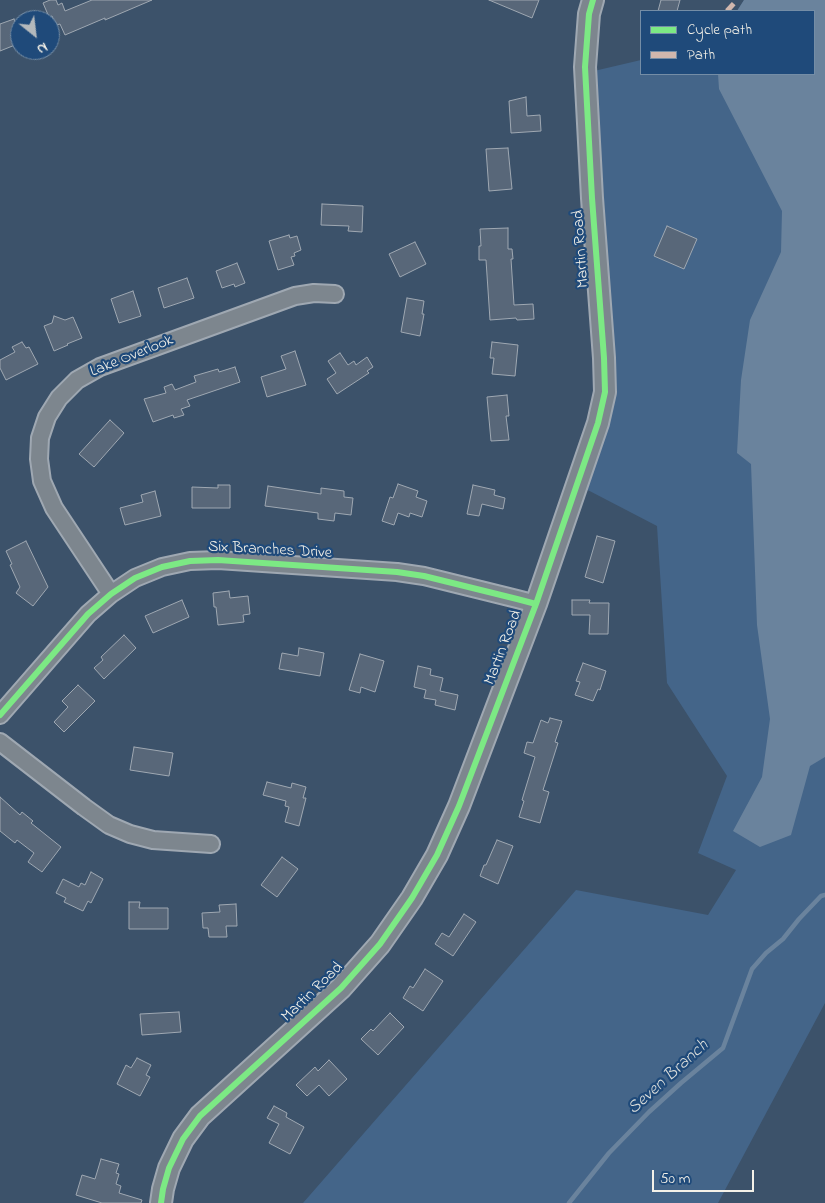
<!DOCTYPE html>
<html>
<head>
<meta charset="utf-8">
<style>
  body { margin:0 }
  #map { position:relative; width:825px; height:1203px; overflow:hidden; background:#3c526a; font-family:"Indie Flower",sans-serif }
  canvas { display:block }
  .legend { position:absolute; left:640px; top:10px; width:175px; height:65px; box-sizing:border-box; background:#1f4a7a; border:1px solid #748da6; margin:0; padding:6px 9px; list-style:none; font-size:15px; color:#f4f1e8 }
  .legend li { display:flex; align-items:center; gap:10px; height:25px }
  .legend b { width:25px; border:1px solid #748da6 }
  .north { position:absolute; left:10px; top:10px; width:50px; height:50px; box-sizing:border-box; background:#1f4a7a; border:1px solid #748da6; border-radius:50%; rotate:151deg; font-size:14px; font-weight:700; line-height:20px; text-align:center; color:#f4f1e8 }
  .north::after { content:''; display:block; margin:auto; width:18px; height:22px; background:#b4b9bc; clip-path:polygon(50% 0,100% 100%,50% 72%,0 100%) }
  .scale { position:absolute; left:652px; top:1170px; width:102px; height:22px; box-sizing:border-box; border:2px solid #f4f1e8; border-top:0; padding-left:6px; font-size:15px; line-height:18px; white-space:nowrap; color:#f4f1e8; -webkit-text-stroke:4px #1f4a7a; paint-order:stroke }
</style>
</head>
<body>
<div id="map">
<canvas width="825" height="1203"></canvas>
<ul class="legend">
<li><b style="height:6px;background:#7ce984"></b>Cycle path</li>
<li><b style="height:6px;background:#d1b7ad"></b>Path</li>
</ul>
<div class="north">N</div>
<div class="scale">50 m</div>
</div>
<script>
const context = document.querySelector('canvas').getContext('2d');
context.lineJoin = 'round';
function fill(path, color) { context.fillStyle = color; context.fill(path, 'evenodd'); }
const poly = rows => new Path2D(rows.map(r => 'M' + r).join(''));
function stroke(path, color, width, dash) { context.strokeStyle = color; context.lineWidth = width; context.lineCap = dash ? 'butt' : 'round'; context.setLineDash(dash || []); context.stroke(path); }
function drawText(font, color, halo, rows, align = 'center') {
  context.font = font + ' "Indie Flower",sans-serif'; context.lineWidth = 4.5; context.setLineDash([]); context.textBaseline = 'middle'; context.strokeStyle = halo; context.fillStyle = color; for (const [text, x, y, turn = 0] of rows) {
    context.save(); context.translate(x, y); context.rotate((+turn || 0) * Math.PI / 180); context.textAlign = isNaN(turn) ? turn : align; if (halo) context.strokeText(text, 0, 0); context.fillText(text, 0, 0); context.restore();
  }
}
fill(poly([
  [744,0,825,0,825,1003,718,1203,303,1203,576,890,708,915,736,870,698,853,727,776,667,683,657,526,580,486,603,436,616,366,609,302,606,228,594,71,641,60,641,74,814,74,814,11,737,11]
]), '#446589');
fill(poly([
  [744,0,825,0,825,757,810,766,791,835,760,847,733,831,762,777,770,719,757,625,751,464,737,453,741,380,750,320,781,252,782,211,719,89,718,74,814,74,814,11,737,11]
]), '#6a839d');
stroke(poly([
  [569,1203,609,1153,649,1112,681,1083,723,1048,752,969,766,953,783,939,799,919,821,896,825,895]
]), '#6a839d', 4.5);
const building = poly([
  [50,0,56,0,58,5,62,3,65,11,92,0,152,0,105,20,105,18,65,35,60,24,56,25,52,16,49,17,43,3,50,0],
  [489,0,539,0,532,18,489,0],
  [661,0,680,0,677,11,658,11,661,0],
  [14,19,20,34,20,43,0,51,0,24,14,19],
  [526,97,527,116,540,115,541,131,511,133,509,101,526,97],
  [508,148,512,189,489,191,486,149,508,148],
  [322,204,363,206,362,232,348,231,349,226,321,225,322,204],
  [667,226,697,239,684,269,654,256,667,226],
  [508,228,508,249,512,249,513,259,511,259,514,305,533,304,534,319,517,320,516,318,490,320,486,260,479,260,479,246,481,246,480,229,508,228],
  [289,235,290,238,297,236,301,250,294,253,295,256,291,257,294,265,278,270,269,241,289,235],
  [415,242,426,264,400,277,389,254,415,242],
  [237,263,245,283,235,287,234,284,222,288,216,271,237,263],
  [187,278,194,298,164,308,158,288,187,278],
  [133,291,141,316,119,323,111,299,133,291],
  [407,298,424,301,422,314,424,314,420,336,401,332,407,298],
  [54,316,65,320,73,317,82,338,67,344,68,345,54,351,44,326,52,323,54,316],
  [22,342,26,348,29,347,38,364,6,380,0,368,0,360,15,352,12,347,22,342],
  [492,342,518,345,515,376,492,374,494,358,490,358,492,342],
  [295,351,306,385,267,397,261,377,286,369,281,356,295,351],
  [340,353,348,365,354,361,356,365,367,357,373,367,367,371,369,373,337,394,327,379,336,373,328,361,340,353],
  [235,367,240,382,187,400,190,406,181,409,184,415,174,418,173,415,153,422,144,399,166,393,164,387,172,384,175,390,196,382,194,376,218,369,219,372,235,367],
  [507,395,509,416,506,416,509,440,491,441,487,397,507,395],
  [110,420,124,433,94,467,79,454,110,420],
  [398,484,418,491,416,497,427,501,422,517,410,513,409,517,398,513,394,525,382,521,390,497,393,498,398,484],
  [218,485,230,485,230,508,192,508,192,487,218,488,218,485],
  [473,485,495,490,494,495,505,498,503,509,482,504,479,516,467,514,473,485],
  [268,486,321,494,321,488,344,491,344,497,353,498,351,515,335,513,334,521,318,519,318,513,265,506,268,486],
  [155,491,161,516,125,525,120,508,143,502,141,495,155,491],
  [597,536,615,541,603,583,585,577,597,536],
  [26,541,48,587,33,606,16,593,20,587,10,565,12,564,6,551,26,541],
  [229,591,230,598,248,596,250,614,243,615,244,622,218,625,216,607,214,607,213,593,229,591],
  [182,600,189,617,153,633,145,616,182,600],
  [572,600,590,600,589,603,609,603,608,634,589,634,590,615,572,615,572,600],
  [124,635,136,648,104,679,94,668,103,660,101,657,124,635],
  [299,648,324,653,320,676,279,669,282,653,298,656,299,648],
  [360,654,384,661,375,692,361,687,360,693,349,690,360,654],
  [583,663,606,671,600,690,598,689,593,701,575,695,580,682,576,681,583,663],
  [418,666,431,669,430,675,443,678,440,691,458,695,455,710,435,705,436,700,424,698,426,690,414,687,418,666],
  [78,685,95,701,64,732,54,722,68,707,62,701,78,685],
  [550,718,562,721,555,742,558,743,543,790,549,792,540,823,519,817,524,801,522,800,535,757,524,753,527,742,533,743,541,720,548,723,550,718],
  [134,747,173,753,169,776,130,770,134,747],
  [267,782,291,788,292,783,306,787,303,798,306,798,299,826,285,822,289,807,285,806,286,801,263,795,267,782],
  [0,797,20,815,22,812,33,821,31,823,61,847,42,872,28,862,34,853,17,840,15,843,0,831,0,797],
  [497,840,513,846,498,884,480,876,484,865,486,865,497,840],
  [282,857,298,869,277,897,261,885,282,857],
  [91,872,103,879,91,903,88,901,83,911,64,902,66,898,56,893,63,879,79,887,81,883,85,885,91,872],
  [129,902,140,902,139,908,168,908,168,929,129,929,129,902],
  [236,904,237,926,226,926,227,937,209,937,208,928,203,928,202,913,220,912,219,905,236,904],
  [464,914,476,922,453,956,435,944,442,933,449,937,464,914],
  [425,969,443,981,423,1011,403,998,410,986,413,988,425,969],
  [179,1012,181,1032,142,1035,140,1014,179,1012],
  [390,1013,404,1027,378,1055,361,1039,371,1029,373,1031,390,1013],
  [137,1058,151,1065,146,1075,150,1077,140,1096,117,1084,126,1065,131,1068,137,1058],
  [329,1060,347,1079,329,1096,319,1085,307,1096,296,1085,315,1067,318,1071,329,1060],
  [274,1106,287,1113,286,1117,304,1127,290,1154,269,1143,279,1124,267,1118,274,1106],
  [101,1159,119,1164,116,1173,119,1174,116,1184,121,1186,119,1193,142,1200,141,1203,102,1203,76,1195,82,1175,95,1179,101,1159]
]);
fill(building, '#586779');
stroke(building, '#9fa8b2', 1);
const minor = poly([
  [111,594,54,508,42,481,39,459,40,438,47,417,59,398,77,380,100,367,295,296,314,293,335,294],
  [0,715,88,614,111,594,135,578,162,567,190,561,218,560,397,572,424,576,517,599,536,604],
  [0,742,84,807,109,825,130,834,153,840,211,844]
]);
const tertiary = poly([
  [161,1203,163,1189,169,1168,183,1139,200,1116,341,988,380,944,412,898,437,855,459,806,536,604,598,423,605,392,604,358,592,198,585,67,589,14,593,0]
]);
stroke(minor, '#9fa8b2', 20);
stroke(tertiary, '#9fa8b2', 24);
stroke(minor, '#7d868e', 16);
stroke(tertiary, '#7d868e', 20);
stroke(poly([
  [727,11,737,0]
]), '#d1b7ad', 5, [10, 5]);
stroke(poly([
  [0,715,88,614,111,594,135,578,162,567,190,561,218,560,397,572,424,576,517,599,536,604],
  [161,1203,163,1189,169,1168,183,1139,200,1116,341,988,380,944,412,898,437,855,459,806,536,604,598,423,605,392,604,358,592,198,585,67,589,14,593,0]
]), '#7ce984', 6);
drawText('16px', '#f4f1e8', '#1f4a7a', [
  ["Martin Road",582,249,-94],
  ["Lake Overlook",132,357,-22],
  ["Six Branches Drive",270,551,3],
  ["Martin Road",504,648,-69],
  ["Martin Road",313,993,-44]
]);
drawText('italic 18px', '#d9dcda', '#1f4a7a', [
  ["Seven Branch",669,1078,-42]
]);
</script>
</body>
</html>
